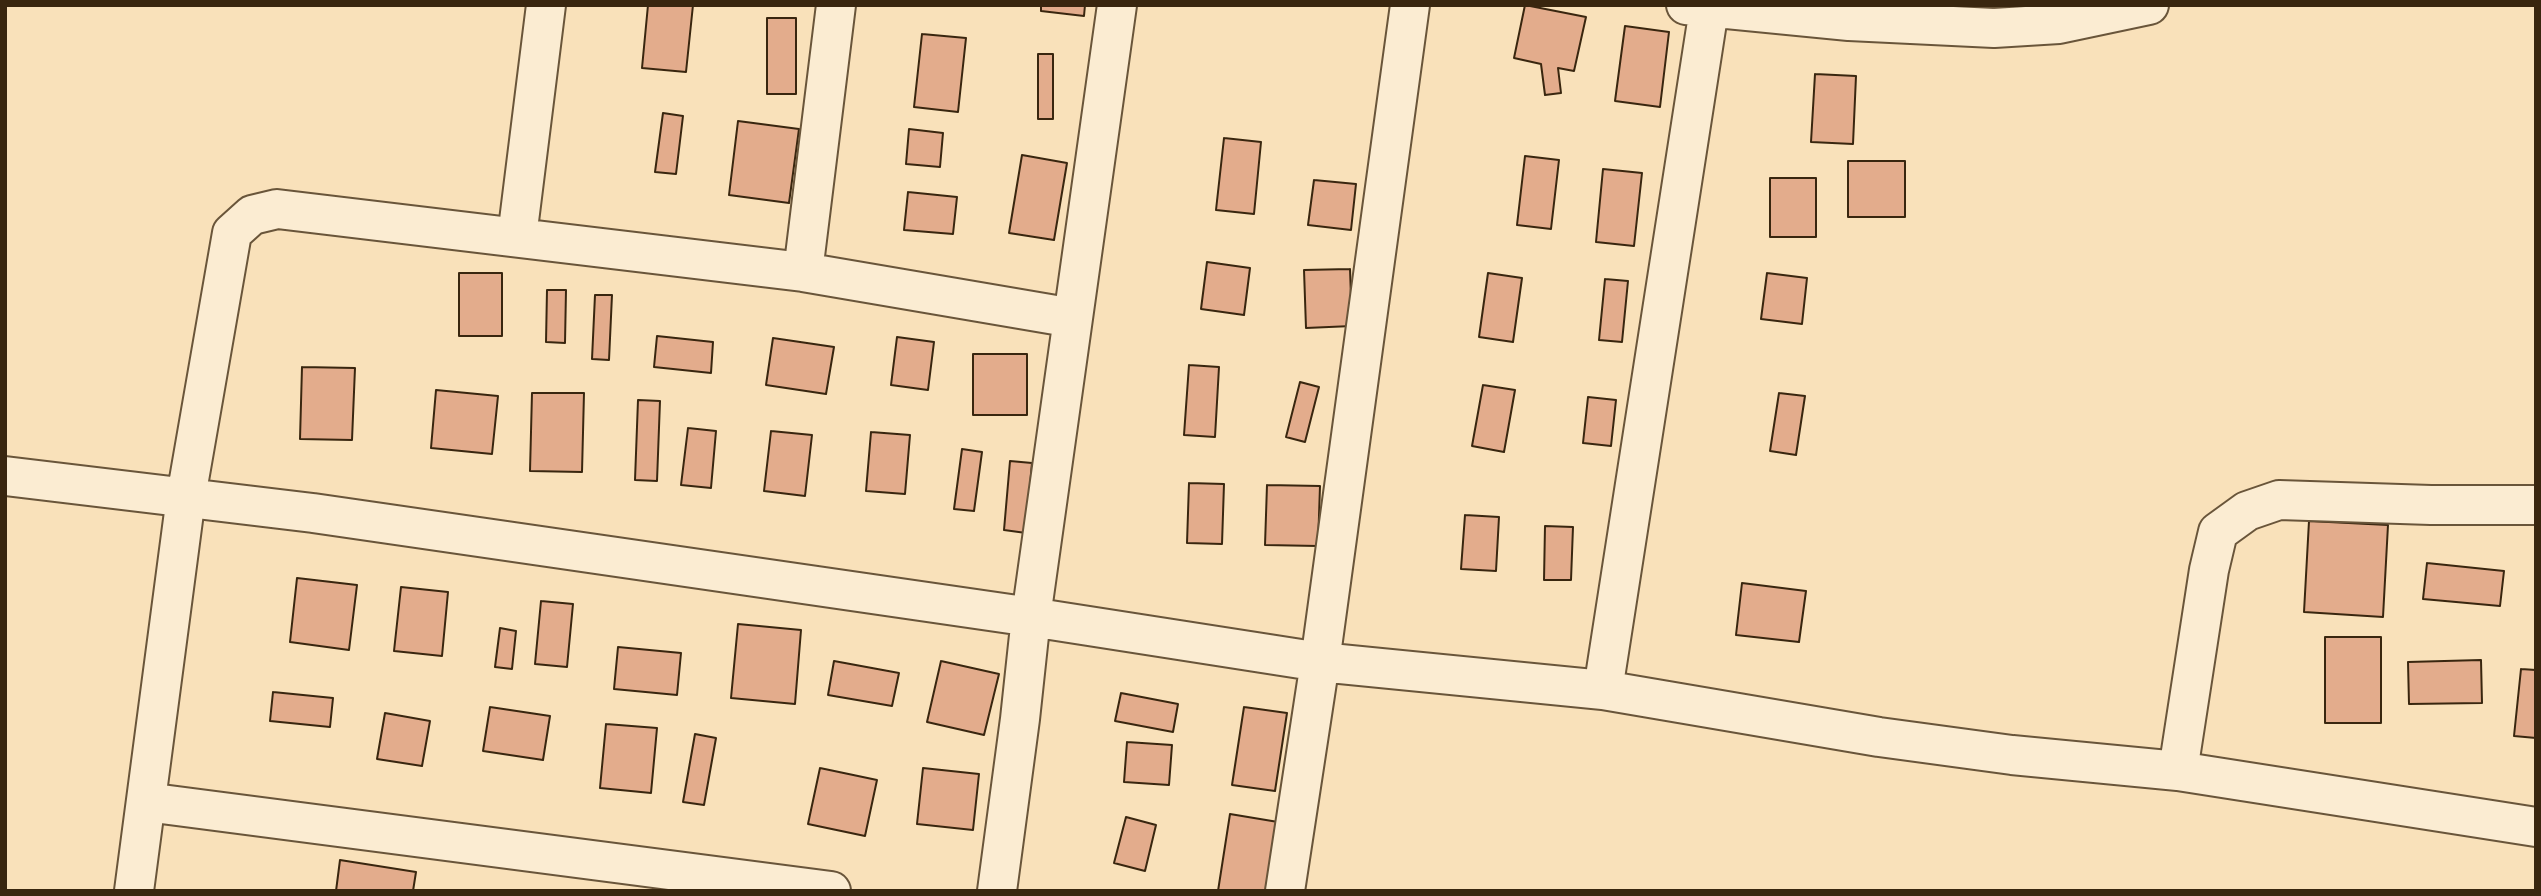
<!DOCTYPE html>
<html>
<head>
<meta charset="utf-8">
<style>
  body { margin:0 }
  #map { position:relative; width:2541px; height:896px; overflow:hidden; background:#f9e1ba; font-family:"IM FELL English",serif }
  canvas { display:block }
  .frame { position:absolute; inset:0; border:7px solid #39260f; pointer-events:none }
</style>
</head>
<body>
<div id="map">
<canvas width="2541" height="896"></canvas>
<div class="frame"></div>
</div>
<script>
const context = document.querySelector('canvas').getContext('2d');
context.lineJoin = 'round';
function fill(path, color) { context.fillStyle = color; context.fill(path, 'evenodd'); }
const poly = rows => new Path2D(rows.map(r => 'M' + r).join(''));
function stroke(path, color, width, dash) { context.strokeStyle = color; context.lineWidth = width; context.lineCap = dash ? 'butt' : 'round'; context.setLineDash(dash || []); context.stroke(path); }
const building = poly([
  [648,5,693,5,686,72,642,68,648,5],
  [1041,5,1085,5,1084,16,1041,11,1041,5],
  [1525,5,1586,17,1574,71,1558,68,1561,93,1545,95,1541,64,1514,58,1525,5],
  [767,18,796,18,796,94,767,94,767,18],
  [1625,26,1669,32,1660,107,1615,101,1625,26],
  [922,34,966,38,958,112,914,107,922,34],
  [1038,54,1053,54,1053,119,1038,119,1038,54],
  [1815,74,1856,76,1853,144,1811,142,1815,74],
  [663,113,683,116,676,174,655,172,663,113],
  [738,121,799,129,789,203,729,195,738,121],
  [909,129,943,133,940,167,906,164,909,129],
  [1224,138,1261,142,1254,214,1216,210,1224,138],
  [1022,155,1067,163,1054,240,1009,233,1022,155],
  [1525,156,1559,160,1551,229,1517,225,1525,156],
  [1848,161,1905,161,1905,217,1848,217,1848,161],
  [1603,169,1642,173,1634,246,1596,242,1603,169],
  [1770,178,1816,178,1816,237,1770,237,1770,178],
  [1314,180,1356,184,1351,230,1308,225,1314,180],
  [908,192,957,197,953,234,904,230,908,192],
  [1207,262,1250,268,1244,315,1201,309,1207,262],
  [1350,269,1352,326,1306,328,1304,270,1350,269],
  [459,273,502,273,502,336,459,336,459,273],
  [1488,273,1522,278,1513,342,1479,337,1488,273],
  [1767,273,1807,278,1802,324,1761,319,1767,273],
  [1605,279,1628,281,1622,342,1599,340,1605,279],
  [547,290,566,290,565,343,546,342,547,290],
  [595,295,612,295,609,360,592,359,595,295],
  [657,336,713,342,711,373,654,367,657,336],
  [897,337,934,342,928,390,891,385,897,337],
  [773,338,834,347,826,394,766,385,773,338],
  [973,354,1027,354,1027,415,973,415,973,354],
  [1189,365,1219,367,1215,437,1184,435,1189,365],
  [302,367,355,368,352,440,300,439,302,367],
  [1300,382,1319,387,1305,442,1286,437,1300,382],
  [1483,385,1515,390,1504,452,1472,446,1483,385],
  [436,390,498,396,492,454,431,448,436,390],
  [532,393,584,393,582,472,530,471,532,393],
  [1779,393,1805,396,1796,455,1770,451,1779,393],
  [1588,397,1616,400,1611,446,1583,443,1588,397],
  [638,400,660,401,657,481,635,480,638,400],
  [688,428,716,431,711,488,681,485,688,428],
  [771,431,812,435,805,496,764,491,771,431],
  [871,432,910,435,905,494,866,491,871,432],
  [962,449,982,452,974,511,954,509,962,449],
  [1010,461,1032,463,1026,533,1004,530,1010,461],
  [1189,483,1224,484,1222,544,1187,543,1189,483],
  [1267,485,1320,486,1318,546,1265,545,1267,485],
  [1465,515,1499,517,1496,571,1461,569,1465,515],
  [2309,521,2388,525,2383,617,2304,612,2309,521],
  [1545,526,1573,527,1571,580,1544,580,1545,526],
  [2427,563,2504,571,2500,606,2423,599,2427,563],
  [297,578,357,585,349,650,290,642,297,578],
  [1742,583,1806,591,1799,642,1736,635,1742,583],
  [401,587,448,592,442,656,394,651,401,587],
  [541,601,573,604,567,667,535,664,541,601],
  [738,624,801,630,795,704,731,698,738,624],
  [500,628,516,631,512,669,495,667,500,628],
  [2325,637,2381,637,2381,723,2325,723,2325,637],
  [618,647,681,653,677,695,614,689,618,647],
  [2481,660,2482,703,2409,704,2408,662,2481,660],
  [834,661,899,673,892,706,828,695,834,661],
  [941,661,999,674,984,735,927,722,941,661],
  [2521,669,2536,670,2536,738,2514,736,2521,669],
  [273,692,333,698,330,727,270,721,273,692],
  [1121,693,1178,704,1173,732,1115,721,1121,693],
  [490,707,550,716,543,760,483,751,490,707],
  [1244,707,1287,713,1275,791,1232,785,1244,707],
  [385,713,430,721,422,766,377,759,385,713],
  [606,724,657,728,651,793,600,788,606,724],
  [695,734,716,738,704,805,683,802,695,734],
  [1127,742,1172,745,1169,785,1124,782,1127,742],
  [820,768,877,780,865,836,808,824,820,768],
  [923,768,979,774,973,830,917,824,923,768],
  [1230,814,1278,822,1267,891,1218,891,1230,814],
  [1126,817,1156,825,1145,871,1114,863,1126,817],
  [340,860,416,872,413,891,336,891,340,860]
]);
fill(building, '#e3ac8c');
stroke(building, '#39260f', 2);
const minor = poly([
  [1686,5,1849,21,1994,28,2059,24,2149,5],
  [517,237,546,5],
  [803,272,836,5],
  [5,476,313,513,1031,617,1320,662,1603,690,1879,737,2012,755,2178,771,2536,827],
  [1603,690,1709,9],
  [2178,771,2209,570,2218,532,2247,511,2279,500,2431,505,2536,505],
  [146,802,831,891],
  [134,891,186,497,232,233,252,215,277,209,803,272,1073,318],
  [997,891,1020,719,1031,617,1117,5],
  [1285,891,1320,662,1410,5]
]);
stroke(minor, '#69553a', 42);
stroke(minor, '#fbecd2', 38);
</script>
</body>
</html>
